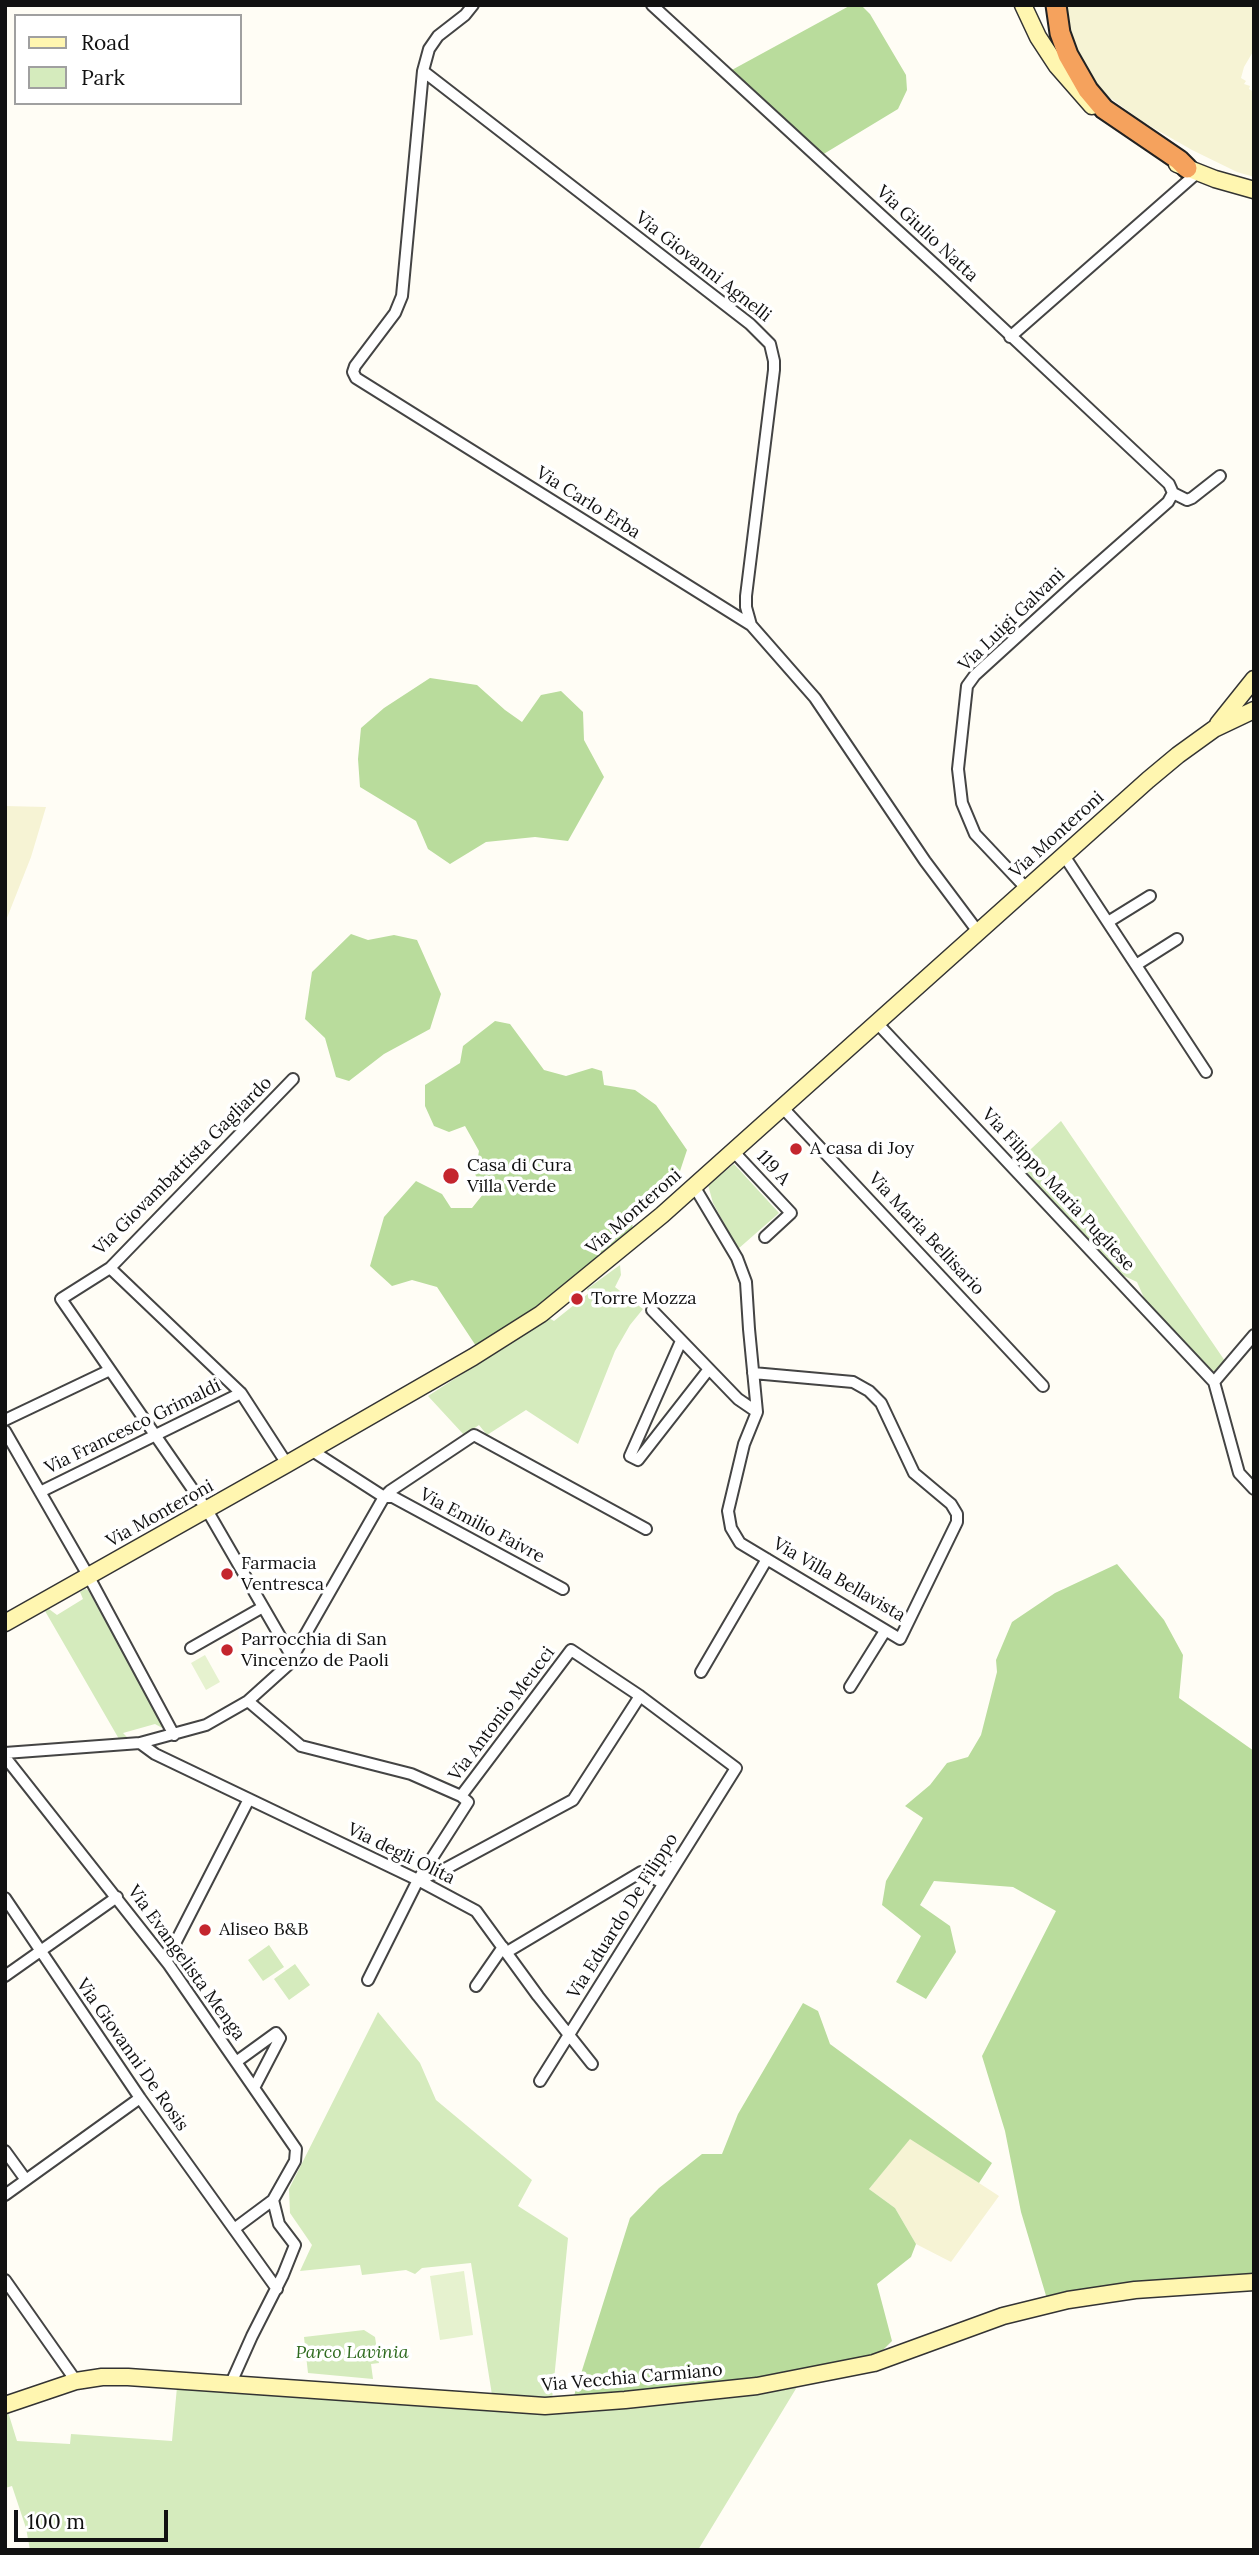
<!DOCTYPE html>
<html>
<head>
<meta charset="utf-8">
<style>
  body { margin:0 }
  #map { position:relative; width:1259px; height:2555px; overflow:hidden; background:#fffdf5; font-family:Lora,serif }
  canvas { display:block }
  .frame { position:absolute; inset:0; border:7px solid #111; pointer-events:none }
  .legend { position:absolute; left:14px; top:14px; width:228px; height:91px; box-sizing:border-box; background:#fff; border:2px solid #a0a0a0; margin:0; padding:9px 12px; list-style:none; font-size:21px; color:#111 }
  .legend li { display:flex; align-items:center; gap:14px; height:35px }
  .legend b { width:35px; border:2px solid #a0a0a0 }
  .scale { position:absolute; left:14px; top:2510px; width:154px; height:32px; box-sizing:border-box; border:4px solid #111; border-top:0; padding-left:9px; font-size:21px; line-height:24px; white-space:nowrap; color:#111; -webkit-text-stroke:5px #fff; paint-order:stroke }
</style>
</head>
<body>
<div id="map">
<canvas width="1259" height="2555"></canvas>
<div class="frame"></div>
<ul class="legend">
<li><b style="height:9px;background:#fff6b0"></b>Road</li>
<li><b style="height:19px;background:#d5ebbd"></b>Park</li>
</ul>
<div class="scale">100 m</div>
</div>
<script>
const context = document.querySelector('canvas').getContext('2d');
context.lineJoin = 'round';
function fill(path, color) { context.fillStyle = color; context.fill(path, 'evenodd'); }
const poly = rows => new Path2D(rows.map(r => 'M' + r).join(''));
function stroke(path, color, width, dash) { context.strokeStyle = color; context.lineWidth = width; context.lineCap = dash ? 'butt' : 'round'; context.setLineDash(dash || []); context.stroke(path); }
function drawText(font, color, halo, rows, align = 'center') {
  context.font = font + ' Lora,serif'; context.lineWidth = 7; context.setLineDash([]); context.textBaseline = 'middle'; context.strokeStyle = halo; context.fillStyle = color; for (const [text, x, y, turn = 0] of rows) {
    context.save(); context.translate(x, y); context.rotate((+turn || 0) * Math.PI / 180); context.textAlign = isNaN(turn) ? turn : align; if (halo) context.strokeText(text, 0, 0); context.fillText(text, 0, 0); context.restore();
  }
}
fill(poly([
  [1067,5,1254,5,1254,50,1244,67,1241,78,1246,81,1244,84,1250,86,1249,89,1254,92,1254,177,1237,172,1192,150,1143,122,1109,97,1087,73,1071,40],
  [5,806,46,807,31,857,5,923],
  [910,2138,999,2196,951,2262,916,2244,895,2208,869,2189]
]), '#f6f3d4');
fill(poly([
  [1061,1121,1225,1361,1216,1372,1208,1370,1145,1300,1137,1282,1122,1275,1017,1162],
  [734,1164,779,1213,738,1249,713,1203,708,1185],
  [620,1265,621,1275,615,1287,643,1309,630,1325,615,1351,578,1444,526,1410,487,1435,479,1425,464,1435,428,1396,549,1318,554,1321,589,1293,587,1289],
  [85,1589,88,1590,166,1730,155,1724,123,1733,128,1738,119,1739,45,1611,49,1609,57,1615,83,1599,80,1592],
  [269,1945,284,1967,263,1981,248,1960],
  [295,1964,310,1985,289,2000,274,1979],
  [378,2012,420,2063,436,2100,532,2180,518,2206,568,2238,552,2400,492,2395,471,2263,422,2268,415,2274,406,2270,362,2275,360,2265,300,2271,312,2245,290,2213,289,2189],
  [364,2330,375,2337,379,2363,371,2364,373,2379,308,2373,304,2337],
  [177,2387,620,2406,797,2387,698,2550,30,2550,26,2528,12,2486,5,2488,5,2413,8,2412,17,2441,70,2444,71,2434,172,2441]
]), '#d5ebbd');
fill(poly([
  [851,5,861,5,870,14,906,75,907,90,898,109,822,155,730,71],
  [430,678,477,685,505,710,522,722,541,695,561,691,583,712,584,740,604,777,568,841,535,837,486,842,450,864,428,849,416,821,360,787,358,759,361,728,384,708],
  [351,934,368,940,394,935,417,940,441,994,430,1029,384,1054,349,1081,336,1077,325,1038,305,1019,312,972],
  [495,1021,510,1024,544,1070,566,1076,592,1068,602,1071,604,1085,635,1090,656,1105,687,1150,679,1174,659,1193,636,1206,632,1229,527,1315,476,1346,437,1287,412,1280,392,1286,370,1266,384,1217,416,1181,442,1194,451,1208,472,1208,484,1193,475,1174,479,1151,465,1126,449,1132,434,1126,425,1106,425,1085,460,1063,463,1046],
  [1117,1564,1164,1620,1183,1655,1179,1698,1254,1751,1254,2279,1047,2299,1021,2212,1005,2131,982,2056,1056,1911,1013,1887,934,1881,920,1905,950,1926,956,1952,926,1999,896,1982,921,1936,882,1905,886,1881,923,1818,905,1806,930,1785,947,1763,968,1757,981,1735,997,1672,996,1660,1012,1622,1055,1593],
  [803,2003,818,2011,830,2044,992,2163,979,2183,910,2139,869,2189,895,2208,916,2244,911,2257,877,2284,892,2341,873,2360,796,2377,573,2399,630,2218,659,2188,702,2154,722,2154,738,2114]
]), '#b9dc9c');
fill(poly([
  [205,1655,220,1682,206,1690,191,1663],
  [464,2271,473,2335,440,2340,430,2276]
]), '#e6f2cf');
const street = poly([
  [473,5,465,15,438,36,429,49,423,71,402,296,395,313,355,366,353,372,356,378,751,625,815,698,925,861,979,933],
  [652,5,945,274,1169,484,1173,493],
  [423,71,750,324,770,344,774,361,774,370,746,596,746,607,751,625],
  [1010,337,1197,173],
  [1063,854,1206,1072],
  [1026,888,975,834,962,803,958,769,967,686,975,675,1075,584,1168,502,1173,493,1187,500,1192,498,1220,476],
  [1108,922,1150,896],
  [1136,965,1177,939],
  [877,1023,1214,1382,1239,1473,1254,1489],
  [782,1107,1043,1386],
  [733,1151,791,1213,765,1237],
  [694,1186,737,1258,746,1282,749,1329,757,1412,744,1444,728,1511,731,1528,740,1543,900,1639,957,1522,957,1514,951,1504,914,1473,881,1403,869,1391,853,1382,753,1373],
  [110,1268,241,1393,287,1464],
  [652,1310,738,1399,757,1412],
  [681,1341,630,1456,638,1460,709,1369],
  [1214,1382,1254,1335],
  [5,1420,110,1370],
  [5,1431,89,1577,174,1735],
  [40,1492,241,1393],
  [384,1497,390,1491,474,1435,646,1529],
  [384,1497,393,1497,563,1589],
  [191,1648,263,1607],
  [292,1657,207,1510,61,1299,110,1268,293,1079],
  [701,1672,767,1559],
  [850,1687,885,1631],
  [248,1701,301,1746,411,1774,461,1796],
  [140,1743,155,1754,418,1880,476,1911,538,1996,592,2064],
  [5,1753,140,1743,206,1725,248,1701,288,1665,384,1497,311,1450],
  [5,1757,169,1965,296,2149,295,2161,273,2200,234,2229],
  [418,1880,445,1869,573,1800,640,1696],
  [5,1898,140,2098,277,2289],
  [507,1952,641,1872,663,1883],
  [166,1961,249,1799],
  [5,1976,117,1897],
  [368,1980,418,1880,468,1802,461,1796,571,1650,640,1696,736,1768,540,2081],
  [476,1986,503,1947],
  [236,2062,276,2033,280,2038,254,2088],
  [5,2151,26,2180],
  [5,2195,140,2098],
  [5,2280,76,2381],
  [231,2383,252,2336,283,2275,295,2245,279,2224,273,2200]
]);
const secondary = poly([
  [1023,5,1038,37,1057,66,1092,106],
  [1177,164,1215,179,1254,190],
  [1218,724,1254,679],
  [5,1623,287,1464,473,1357,541,1314,662,1215,1148,780,1178,755,1214,729,1254,710],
  [5,2405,76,2381,102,2377,128,2377,545,2406,625,2400,757,2386,874,2363,1003,2316,1068,2300,1135,2290,1254,2282]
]);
const highway = poly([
  [1056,5,1060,33,1068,55,1088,90,1104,109,1179,160,1187,168]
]);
stroke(street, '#444', 14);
stroke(secondary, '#333', 19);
stroke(highway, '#222', 23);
stroke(street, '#fff', 10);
stroke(secondary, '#fff6b0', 16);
stroke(highway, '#f5a25d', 19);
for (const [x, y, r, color] of [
  [796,1149,7,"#c4262e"],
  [451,1176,9,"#c4262e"],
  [577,1299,7,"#c4262e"],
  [227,1574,7,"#c4262e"],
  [227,1650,7,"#c4262e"],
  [205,1930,7,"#c4262e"]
]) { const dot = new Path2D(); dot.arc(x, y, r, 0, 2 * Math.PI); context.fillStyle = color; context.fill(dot); stroke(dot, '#fff', 2.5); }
drawText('18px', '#111', '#fff', [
  ["Via Giulio Natta",927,234,43],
  ["Via Giovanni Agnelli",703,267,38],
  ["Via Carlo Erba",588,503,32],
  ["Via Luigi Galvani",1012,620,-44],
  ["Via Monteroni",1057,835,-42],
  ["Via Giovambattista Gagliardo",183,1166,-45],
  ["119 A",773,1168,47],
  ["Via Filippo Maria Pugliese",1058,1190,47],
  ["Via Monteroni",634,1212,-41],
  ["Via Maria Bellisario",926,1234,47],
  ["Via Francesco Grimaldi",133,1427,-26],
  ["Via Monteroni",160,1514,-29],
  ["Via Emilio Faivre",482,1526,28],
  ["Via Villa Bellavista",839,1580,30],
  ["Via Antonio Meucci",502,1714,-53],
  ["Via degli Olita",401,1854,26],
  ["Via Eduardo De Filippo",623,1916,-58],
  ["Via Evangelista Menga",186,1963,54],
  ["Via Giovanni De Rosis",132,2055,55],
  ["Via Vecchia Carmiano",632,2378,-5]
]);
drawText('18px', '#111', '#fff', [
  ["A casa di Joy",810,1149],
  ["Casa di Cura",467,1166],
  ["Villa Verde",467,1187],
  ["Torre Mozza",591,1299],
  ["Farmacia",241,1564],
  ["Ventresca",241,1585],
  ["Parrocchia di San",241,1640],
  ["Vincenzo de Paoli",241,1661],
  ["Aliseo B&B",219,1930]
], 'left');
drawText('italic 18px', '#2f6b1f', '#fff', [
  ["Parco Lavinia",352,2353]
]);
</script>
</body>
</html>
